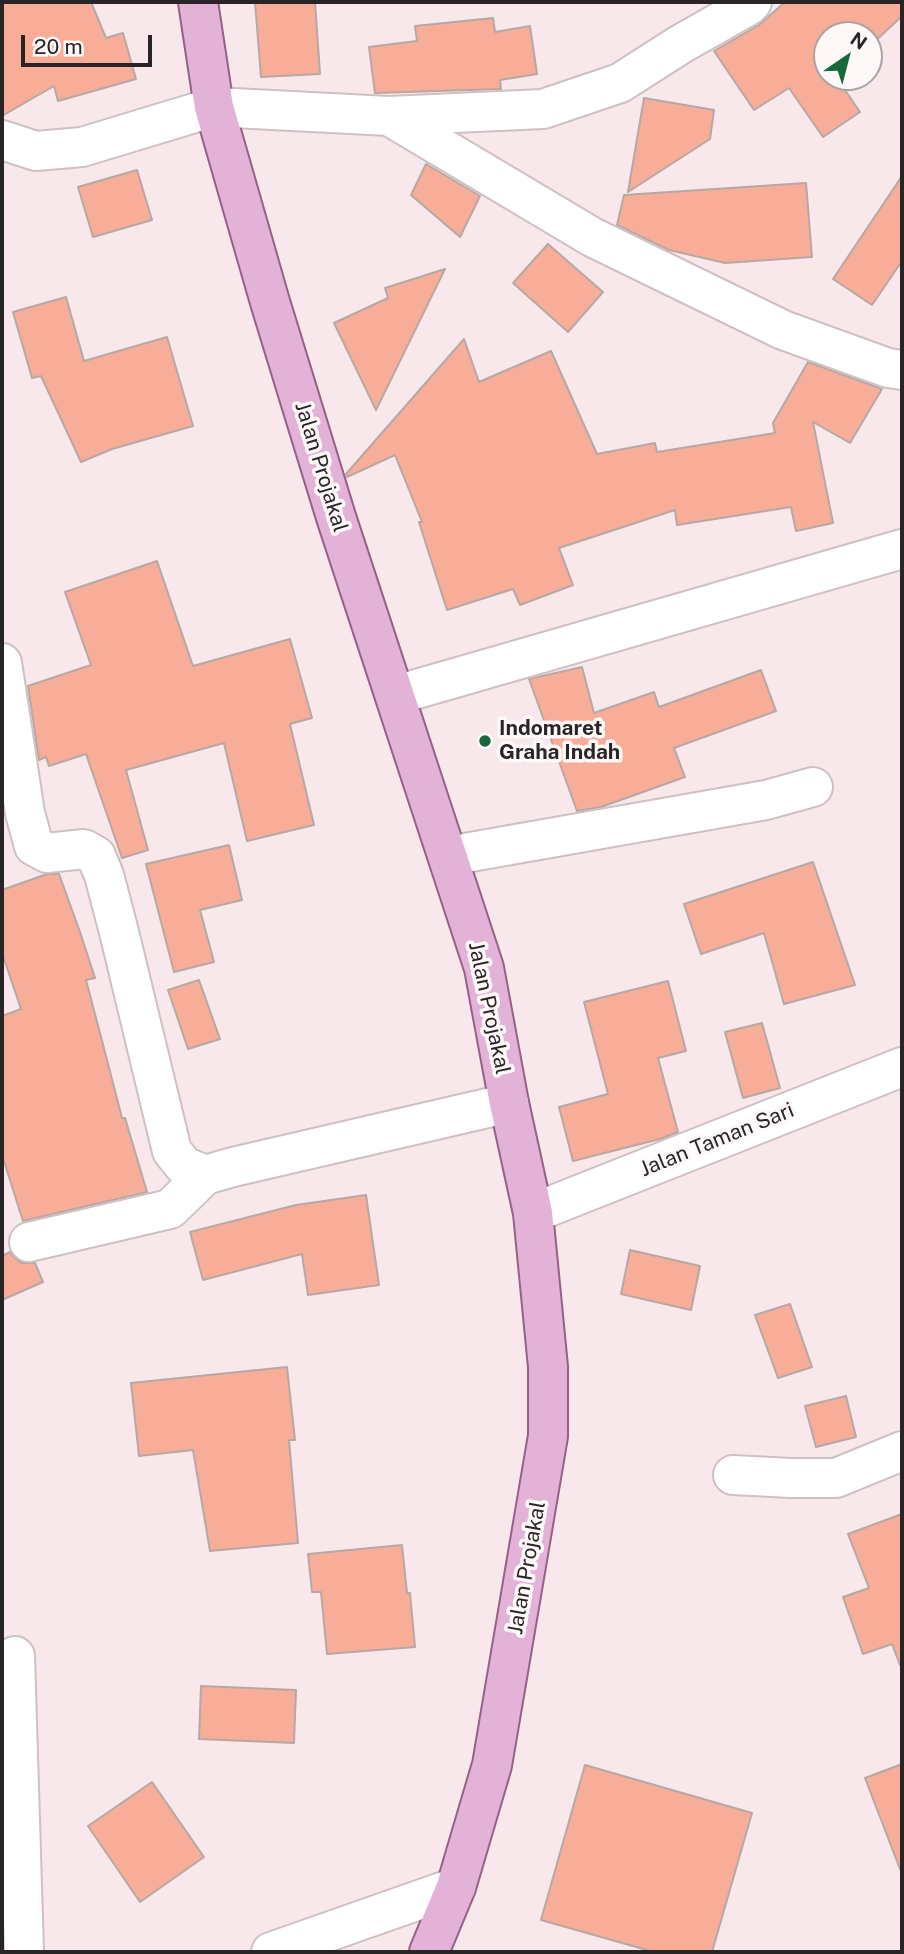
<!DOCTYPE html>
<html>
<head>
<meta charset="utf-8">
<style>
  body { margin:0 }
  #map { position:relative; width:904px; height:1954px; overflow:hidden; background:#f8e8eb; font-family:"Public Sans",sans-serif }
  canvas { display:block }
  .frame { position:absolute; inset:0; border:4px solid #292425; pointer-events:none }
  .north { position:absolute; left:813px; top:21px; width:70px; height:70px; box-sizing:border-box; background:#fff8f9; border:2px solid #a9a3a4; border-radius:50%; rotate:35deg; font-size:19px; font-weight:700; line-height:28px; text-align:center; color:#292425 }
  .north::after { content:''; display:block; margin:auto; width:24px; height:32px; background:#15693a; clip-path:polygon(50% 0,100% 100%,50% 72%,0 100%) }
  .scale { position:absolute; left:21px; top:35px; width:131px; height:32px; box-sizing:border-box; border:4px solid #292425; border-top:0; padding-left:9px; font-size:21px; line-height:24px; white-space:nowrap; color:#292425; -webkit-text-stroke:5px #fff8f9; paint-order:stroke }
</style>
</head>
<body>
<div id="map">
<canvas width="904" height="1954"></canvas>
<div class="frame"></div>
<div class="north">N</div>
<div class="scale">20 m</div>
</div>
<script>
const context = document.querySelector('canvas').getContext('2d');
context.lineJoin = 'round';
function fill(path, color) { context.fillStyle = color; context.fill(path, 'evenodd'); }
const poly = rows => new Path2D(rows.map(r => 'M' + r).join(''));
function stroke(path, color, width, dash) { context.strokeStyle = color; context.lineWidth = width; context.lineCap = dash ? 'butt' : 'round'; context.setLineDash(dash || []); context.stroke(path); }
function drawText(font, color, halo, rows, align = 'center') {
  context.font = font + ' "Public Sans",sans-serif'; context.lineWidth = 7; context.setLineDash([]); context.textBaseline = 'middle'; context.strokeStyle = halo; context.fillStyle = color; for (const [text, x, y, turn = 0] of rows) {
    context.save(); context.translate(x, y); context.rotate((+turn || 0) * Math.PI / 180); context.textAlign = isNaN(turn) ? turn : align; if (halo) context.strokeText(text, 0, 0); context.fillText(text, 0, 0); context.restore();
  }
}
const building = poly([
  [2,2,91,2,106,38,123,33,136,79,58,101,54,86,2,116,2,2],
  [255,2,315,2,320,74,261,77,255,2],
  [785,2,902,2,902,16,869,47,869,35,827,35,827,77,836,77,860,112,823,137,789,88,754,110,714,51,759,25,785,2],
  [493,18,495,32,530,26,537,74,500,80,501,89,375,93,369,47,417,41,415,26,493,18],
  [644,98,714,110,710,139,628,192,644,98],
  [426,164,480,196,460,237,411,195,426,164],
  [137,170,152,220,93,237,78,187,137,170],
  [902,176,902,261,872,305,833,279,902,176],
  [806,183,812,257,725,263,669,250,617,225,624,195,806,183],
  [548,244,603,292,568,332,513,283,548,244],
  [445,269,376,410,334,323,388,298,385,288,445,269],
  [66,297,84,361,167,337,193,426,112,449,81,462,41,376,32,378,13,312,66,297],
  [464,339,479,382,551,351,597,454,655,443,657,452,775,433,773,423,808,362,882,389,850,443,813,422,833,523,796,531,791,507,677,525,675,510,559,548,573,585,520,605,513,589,447,610,419,522,422,522,395,455,347,477,346,474,464,339],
  [157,561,193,666,290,639,312,718,290,724,314,825,247,841,224,743,126,770,148,850,122,858,86,754,49,766,46,757,39,760,28,686,91,665,65,592,157,561],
  [582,667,594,713,654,692,659,707,761,670,776,711,674,748,685,777,601,807,577,811,529,679,582,667],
  [229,845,242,900,200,910,214,962,174,972,146,864,229,845],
  [813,862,855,985,784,1004,764,933,701,954,684,904,813,862],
  [47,874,59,874,80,932,95,978,86,980,106,1056,122,1118,125,1118,147,1192,23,1221,2,1155,2,1016,21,1009,2,953,2,890,47,874],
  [199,980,220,1039,188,1049,168,990,199,980],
  [668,981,686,1051,658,1058,678,1132,660,1139,573,1161,559,1107,608,1094,584,1002,668,981],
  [762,1023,780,1088,743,1098,725,1032,762,1023],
  [366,1195,379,1285,308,1295,302,1254,203,1280,190,1232,296,1205,366,1195],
  [630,1250,700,1266,691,1310,621,1294,630,1250],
  [10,1252,14,1257,22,1263,35,1263,43,1282,2,1300,2,1256,10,1252],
  [790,1304,812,1367,778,1378,755,1315,790,1304],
  [287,1367,295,1440,289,1440,298,1543,210,1551,193,1450,139,1456,131,1383,287,1367],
  [846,1396,856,1437,816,1447,805,1406,846,1396],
  [902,1514,902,1665,900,1665,892,1644,863,1654,843,1597,869,1588,848,1534,902,1514],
  [402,1545,407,1593,410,1593,415,1647,327,1654,321,1592,312,1592,308,1554,402,1545],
  [201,1686,296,1690,294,1743,199,1739,201,1686],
  [902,1764,902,1868,900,1869,865,1778,902,1764],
  [585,1765,752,1813,712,1952,654,1952,541,1920,585,1765],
  [152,1782,204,1857,140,1902,88,1826,152,1782]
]);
fill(building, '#f8ad99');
stroke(building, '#b6a8a4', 2);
const minor = poly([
  [389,116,592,237,783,330,888,368,902,370],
  [2,140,36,151,82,147,214,107,389,116,543,109,620,83,681,44,748,6,752,2],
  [2,663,25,813,34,846,47,853,84,849,96,856,104,875,119,932,172,1151,184,1166,205,1175,233,1167,509,1103],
  [396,695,902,549],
  [448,856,766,800,813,787],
  [533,1213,902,1067],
  [29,1242,170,1209,205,1175],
  [733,1475,791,1478,836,1478,902,1451],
  [15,1656,24,1952],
  [271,1952,456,1887]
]);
const major = poly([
  [198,2,214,107,270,302,336,517,484,968,509,1103,533,1213,548,1367,548,1436,492,1765,456,1887,429,1952]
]);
stroke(minor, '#cfc0c2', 42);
stroke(major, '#966087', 42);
stroke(minor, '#fff', 38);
stroke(major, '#e3b3d7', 38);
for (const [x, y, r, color] of [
  [485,741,7,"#15693a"]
]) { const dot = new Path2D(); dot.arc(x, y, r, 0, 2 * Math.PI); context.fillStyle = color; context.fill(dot); stroke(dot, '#fff8f9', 2.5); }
drawText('21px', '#292425', '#fff8f9', [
  ["Jalan Projakal",321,467,73],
  ["Jalan Projakal",489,1008,78],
  ["Jalan Taman Sari",717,1140,-22],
  ["Jalan Projakal",527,1568,-80]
]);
drawText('bold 21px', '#292425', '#fff8f9', [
  ["Indomaret",499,729],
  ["Graha Indah",499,753]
], 'left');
</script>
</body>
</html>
